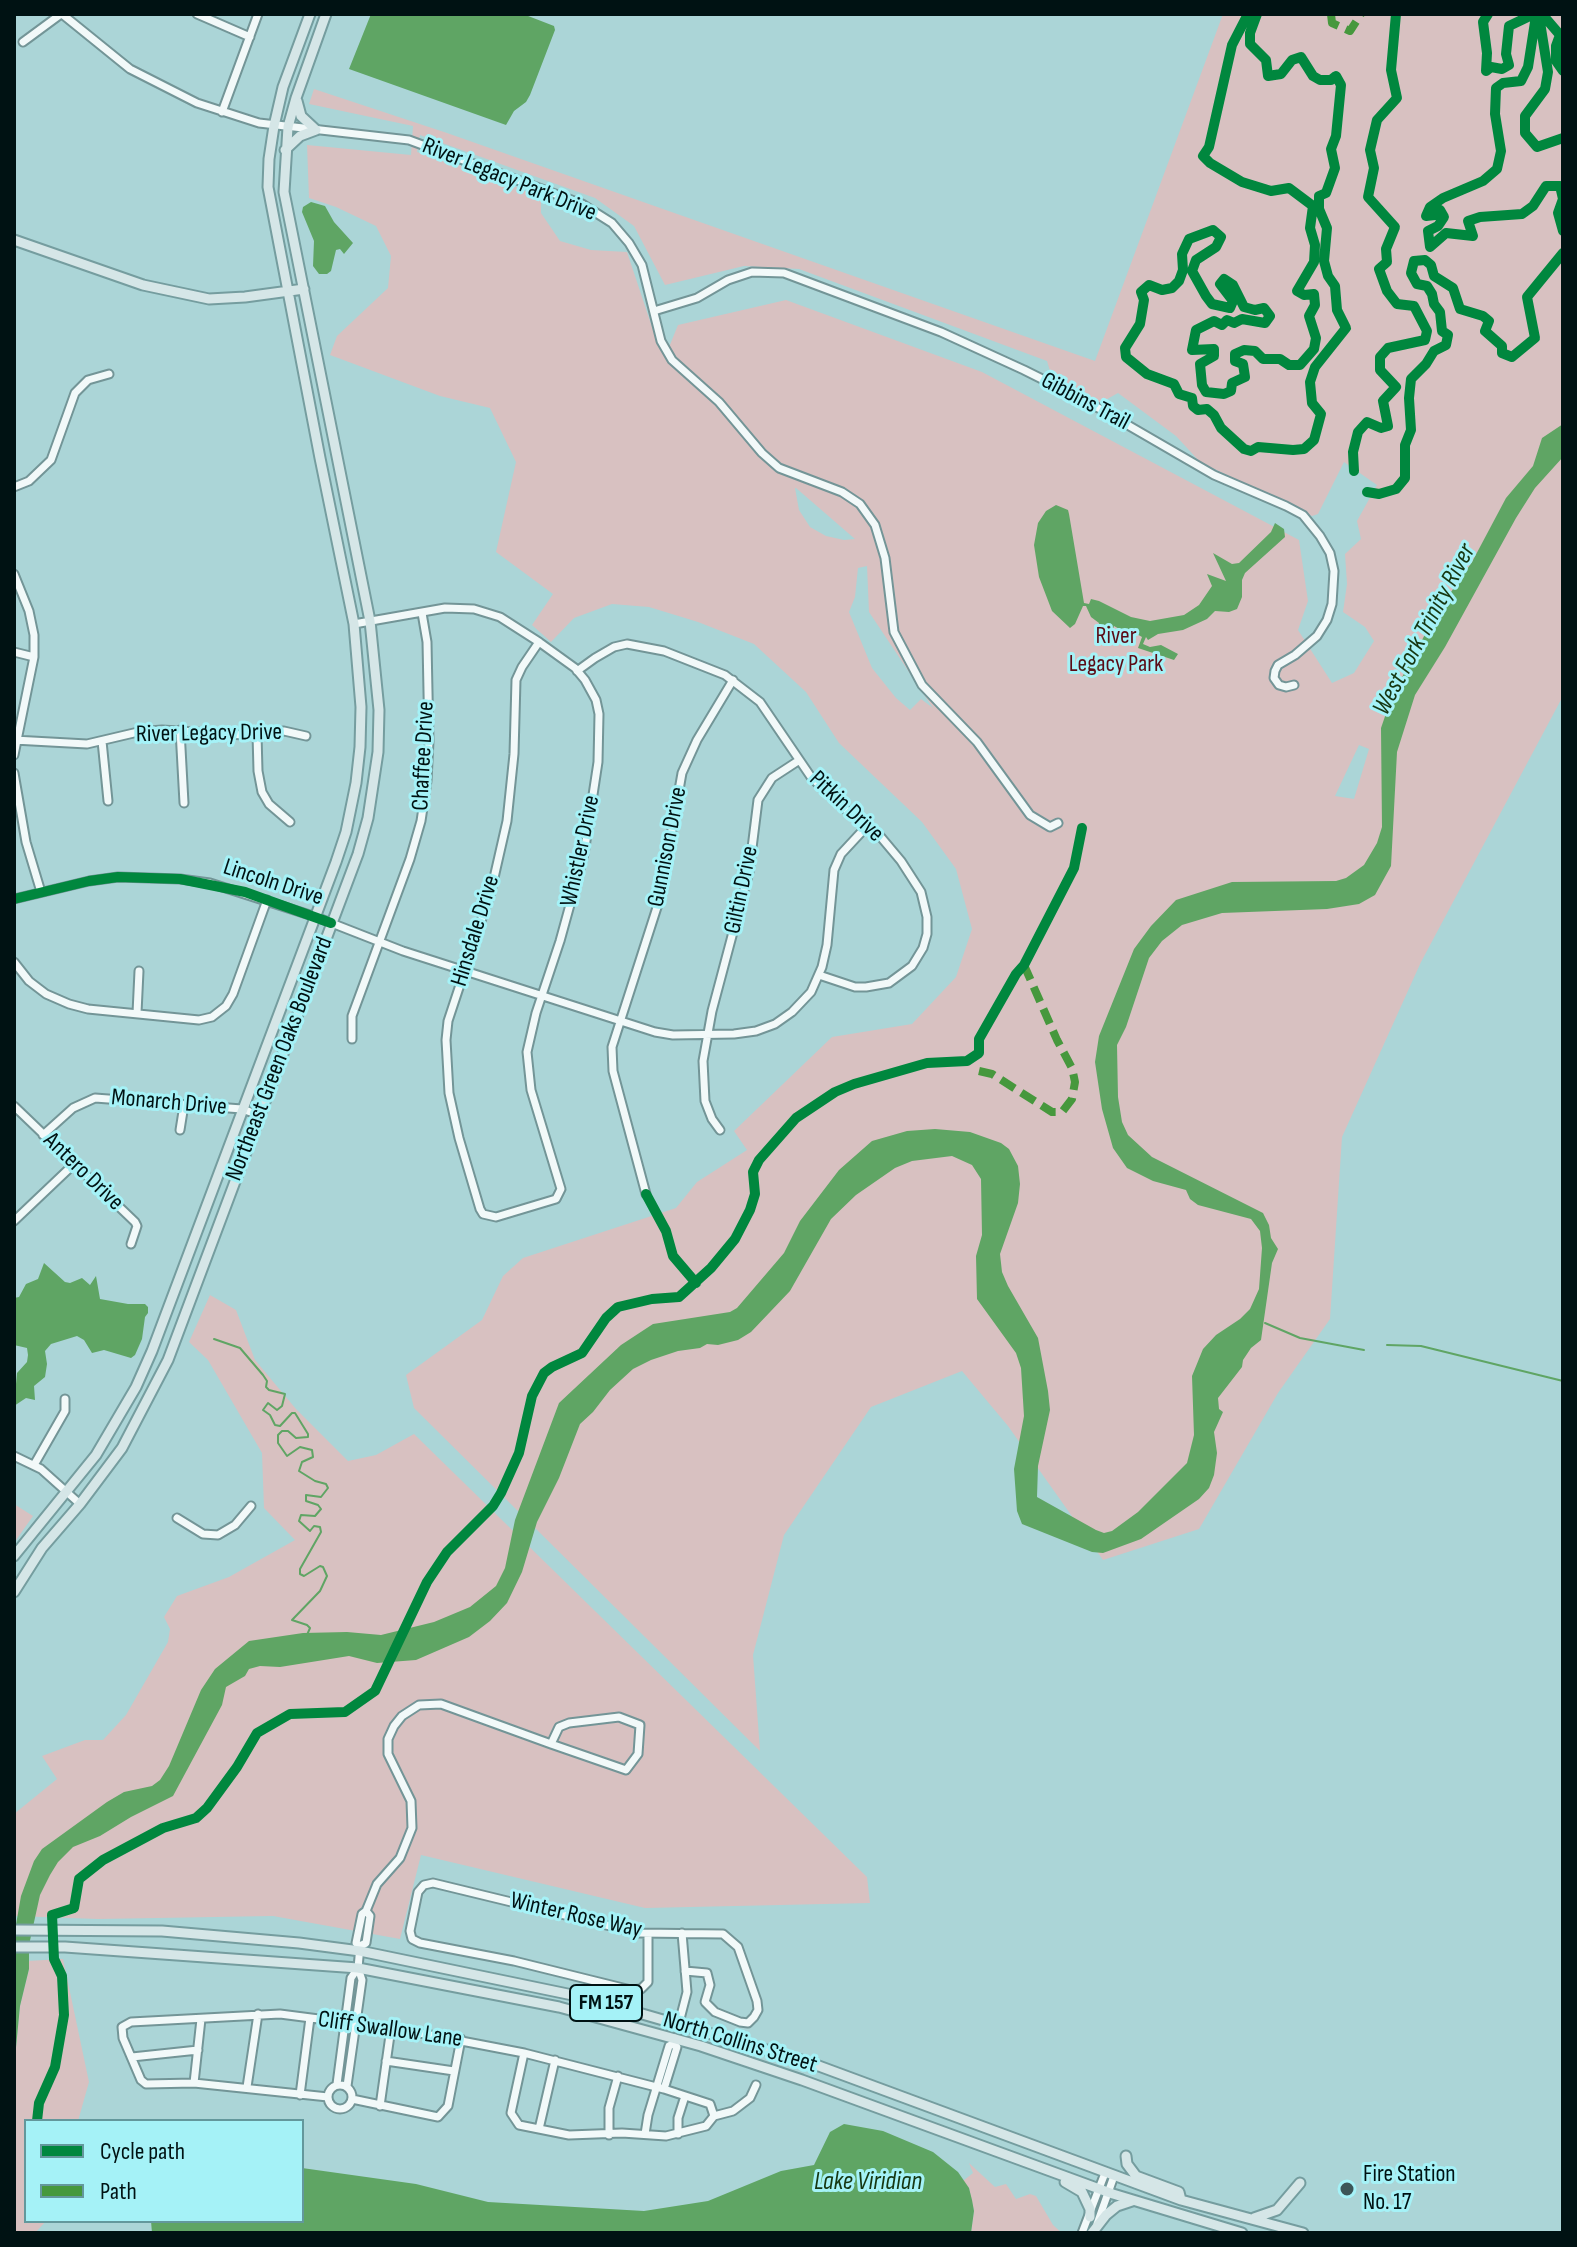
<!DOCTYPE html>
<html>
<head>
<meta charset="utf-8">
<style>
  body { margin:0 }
  #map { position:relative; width:1577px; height:2247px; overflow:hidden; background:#abd5d7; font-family:"Sofia Sans Condensed",sans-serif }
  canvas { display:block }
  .frame { position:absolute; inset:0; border:16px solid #001213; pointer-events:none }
  .legend { position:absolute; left:24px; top:2119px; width:280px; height:104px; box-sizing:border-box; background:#a5f2f7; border:2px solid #63989c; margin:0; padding:10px 14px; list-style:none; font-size:24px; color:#001213 }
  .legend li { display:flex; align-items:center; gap:16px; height:40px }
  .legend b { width:40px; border:2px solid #63989c }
</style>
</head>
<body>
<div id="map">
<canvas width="1577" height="2247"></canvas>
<div class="frame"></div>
<ul class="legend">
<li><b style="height:10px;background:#00873e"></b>Cycle path</li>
<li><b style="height:10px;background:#46983d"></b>Path</li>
</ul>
</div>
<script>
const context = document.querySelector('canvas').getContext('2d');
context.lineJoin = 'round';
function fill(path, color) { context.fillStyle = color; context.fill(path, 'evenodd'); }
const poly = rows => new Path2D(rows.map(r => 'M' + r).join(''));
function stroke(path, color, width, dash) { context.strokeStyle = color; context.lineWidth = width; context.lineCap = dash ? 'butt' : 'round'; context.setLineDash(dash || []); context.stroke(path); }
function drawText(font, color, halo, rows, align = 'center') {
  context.font = font + ' "Sofia Sans Condensed",sans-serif'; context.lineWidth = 6; context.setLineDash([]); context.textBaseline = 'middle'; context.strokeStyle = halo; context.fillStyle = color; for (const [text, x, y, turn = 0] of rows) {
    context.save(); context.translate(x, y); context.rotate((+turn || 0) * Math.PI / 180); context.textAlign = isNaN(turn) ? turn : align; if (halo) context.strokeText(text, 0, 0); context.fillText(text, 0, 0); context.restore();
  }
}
fill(poly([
  [1223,14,1563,14,1563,696,1421,962,1342,1137,1330,1319,1278,1393,1199,1529,1103,1560,1008,1426,962,1371,871,1407,784,1535,753,1655,760,1751,414,1408,406,1375,482,1320,503,1276,523,1258,676,1208,697,1182,747,1150,734,1131,832,1037,912,1024,956,977,972,929,956,869,922,822,839,743,806,692,754,644,698,622,649,607,612,604,574,618,551,642,532,625,553,594,496,552,516,462,490,408,440,396,330,355,337,336,388,288,391,256,376,226,336,207,309,198,307,145,411,155,413,126,309,104,314,89,447,133,1095,361],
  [420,135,595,198,634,226,665,285,744,266,799,269,1047,361,1050,371,1064,388,1100,403,1118,393,1176,436,1200,462,1312,516,1318,514,1344,462,1377,485,1357,521,1361,539,1345,554,1347,584,1343,612,1365,627,1374,641,1354,673,1332,683,1298,630,1308,601,1299,540,982,372,786,300,678,325,665,357,657,342,627,252,591,250,560,241,541,213,541,198,481,172,417,152],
  [795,488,796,488,855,539,844,540,826,536,810,527,799,510],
  [867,566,869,612,933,708,921,699,910,710,896,698,872,668,849,612,855,597,858,568],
  [1359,745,1369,749,1354,799,1335,796],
  [210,1295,236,1310,255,1360,296,1409,348,1461,376,1455,414,1434,867,1877,870,1903,645,1908,421,1855,400,1939,273,1916,98,1919,14,1916,14,1814,57,1779,42,1756,85,1740,103,1740,126,1715,168,1642,170,1629,164,1617,177,1596,229,1577,295,1540,264,1508,262,1453,208,1360,189,1342],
  [14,1504,33,1516,14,1543],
  [63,1959,89,2082,78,2121,26,2121,26,2221,46,2221,35,2233,14,2233,14,2068,20,2006,29,1969,27,1961],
  [969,2163,995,2187,1006,2184,1016,2199,1030,2194,1036,2196,1053,2225,1062,2233,971,2233,974,2211,969,2188,963,2181,973,2173]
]), '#d8c1c1');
fill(poly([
  [371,14,523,14,554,26,555,30,530,95,526,102,514,111,506,125,349,69],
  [311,202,325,206,334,222,353,243,344,254,340,249,336,250,331,271,327,274,319,274,313,266,314,241,302,212,303,207],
  [1563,424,1563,457,1535,488,1516,518,1445,647,1415,695,1397,752,1391,866,1375,895,1359,904,1327,909,1222,913,1182,925,1162,941,1149,958,1126,1027,1117,1045,1118,1097,1122,1122,1128,1135,1152,1157,1263,1213,1269,1225,1271,1238,1278,1249,1272,1263,1261,1340,1251,1348,1243,1360,1242,1367,1218,1398,1219,1409,1223,1412,1214,1432,1217,1453,1214,1475,1209,1488,1199,1499,1141,1539,1103,1553,1092,1552,1022,1524,1017,1511,1014,1469,1024,1416,1021,1368,1016,1353,977,1299,976,1256,982,1235,981,1179,972,1165,952,1156,912,1161,895,1168,856,1195,831,1219,790,1291,751,1332,738,1340,718,1345,707,1344,700,1348,678,1351,651,1360,633,1369,610,1390,593,1412,580,1424,559,1478,537,1522,522,1572,507,1603,490,1621,469,1637,416,1660,377,1663,349,1656,280,1667,260,1666,249,1669,245,1676,226,1687,222,1705,173,1796,131,1817,100,1836,73,1847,58,1862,50,1875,40,1895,29,1945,29,1969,20,2006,14,2068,14,1936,21,1896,34,1861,42,1849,107,1802,124,1792,152,1786,160,1780,169,1766,201,1690,215,1669,249,1641,303,1633,347,1632,381,1635,434,1622,470,1607,496,1586,505,1568,515,1520,559,1403,621,1345,653,1324,730,1312,737,1308,784,1253,800,1221,839,1170,872,1141,907,1131,935,1129,970,1132,1001,1143,1009,1149,1018,1166,1020,1184,1018,1203,1000,1254,1002,1272,1008,1286,1038,1338,1048,1391,1050,1410,1038,1466,1037,1497,1096,1530,1104,1533,1112,1531,1138,1512,1187,1463,1194,1435,1192,1376,1203,1349,1216,1335,1240,1319,1250,1309,1259,1289,1262,1248,1260,1231,1251,1219,1198,1205,1190,1199,1186,1190,1153,1181,1127,1168,1113,1148,1102,1109,1095,1062,1099,1036,1134,949,1151,926,1176,900,1232,882,1336,881,1346,878,1364,865,1377,843,1382,827,1381,728,1392,696,1437,612,1472,562,1506,498,1533,466,1542,438],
  [1056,505,1068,510,1069,514,1084,603,1089,604,1091,599,1099,601,1131,617,1150,621,1184,615,1199,605,1212,586,1207,574,1226,581,1213,553,1232,564,1239,563,1271,532,1275,523,1284,529,1285,537,1245,573,1242,580,1242,597,1237,609,1229,612,1215,611,1207,619,1183,630,1158,634,1148,640,1146,637,1143,644,1150,647,1161,645,1178,654,1174,660,1138,648,1142,637,1135,633,1131,643,1125,644,1128,634,1114,626,1109,640,1098,632,1099,623,1091,617,1086,606,1083,606,1075,624,1070,628,1052,611,1039,577,1034,545,1038,523,1046,511],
  [44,1263,65,1282,70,1283,82,1278,90,1285,96,1276,100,1299,128,1304,145,1304,148,1307,148,1313,145,1317,142,1339,135,1355,131,1358,104,1350,92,1353,84,1340,77,1336,51,1344,45,1351,47,1364,45,1377,34,1386,35,1400,26,1398,14,1406,17,1373,27,1362,28,1355,27,1348,14,1345,14,1298,19,1297,26,1284,38,1279],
  [844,2124,883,2131,933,2152,958,2172,969,2188,972,2200,974,2211,971,2233,152,2233,151,2221,302,2221,302,2168,416,2184,488,2202,644,2211,708,2201,781,2171,814,2165,830,2132]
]), '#5fa564');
stroke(poly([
  [1265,1323,1300,1338,1364,1350],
  [214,1339,240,1348,263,1375,267,1381,266,1387,269,1390,285,1394,282,1406,277,1410,268,1403,263,1410,270,1415,275,1425,280,1426,292,1413,295,1413,308,1434,308,1437,296,1438,288,1431,282,1431,278,1435,278,1443,287,1456,300,1447,312,1450,313,1457,302,1462,299,1471,315,1481,326,1484,328,1488,321,1497,306,1495,306,1501,318,1505,321,1509,315,1516,301,1515,299,1521,310,1531,314,1526,320,1527,321,1532,300,1569,300,1574,304,1576,320,1566,323,1567,327,1576,320,1591,292,1620,307,1625,310,1628,307,1635],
  [1387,1345,1421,1346,1563,1381]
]), '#5fa564', 2);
const minor = poly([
  [62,14,130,69,197,103,259,123,409,140,582,204,612,223,629,243,642,265,661,341,672,360,719,402,762,453,779,468,842,492,860,504,875,525,885,558,894,632,922,685,977,742,1030,815,1050,827,1058,823],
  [197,14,250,37],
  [23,42,61,14],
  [222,112,258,14],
  [654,311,697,298,728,280,752,272,784,273,941,332,1024,370,1088,402,1214,475,1286,506,1303,515,1320,536,1330,553,1334,571,1332,604,1327,620,1317,636,1295,655,1278,665,1275,671,1274,678,1279,685,1286,687,1294,685],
  [14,487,29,481,51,460,75,393,88,380,109,374],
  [14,574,29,611,34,635,34,657,14,755],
  [354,624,445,608,474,609,500,617,539,642,575,668,585,680,596,700,599,714,598,762,584,854,560,941,536,1013,527,1052,531,1090,561,1189,556,1199,496,1217,483,1214,480,1209,459,1138,449,1093,446,1040,448,1021,491,891,507,821,514,754,516,680,522,667,539,642],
  [14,652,34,657],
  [577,671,595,658,614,647,627,644,664,651,725,675,760,702,811,777,841,806,880,836,901,861,921,892,927,917,927,934,923,948,912,966,889,983,866,987,855,987,819,975],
  [180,730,184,803],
  [257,734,258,771,262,792,269,804,290,822],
  [14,740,87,744,138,732,162,730,244,735,284,731,306,736],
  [102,741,108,801],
  [14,773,26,842,41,892],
  [14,899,89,881,118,877,180,879,210,883,316,917,403,951,655,1032,673,1035,734,1034,756,1031,775,1024,792,1012,811,992,822,967,827,945,834,870,841,854,867,826],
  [14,962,29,981,46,994,69,1004,88,1009,199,1020,212,1017,226,1006,233,994,267,900],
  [137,1013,139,971],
  [352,1039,352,1016,410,859,421,821,427,781,429,741,427,642,422,613],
  [14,1106,135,1222,137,1226,131,1244],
  [180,1130,184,1105],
  [720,1130,712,1119,705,1101,703,1061,712,1011,749,872,758,800,772,778,798,761],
  [43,1135,73,1108,95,1098,242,1109,259,1115],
  [646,1194,613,1071,612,1047,660,898,682,773,697,740,733,680],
  [14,1221,74,1164],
  [14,1456,41,1469,80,1504],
  [34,1465,65,1411,65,1399],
  [177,1518,203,1534,218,1535,235,1525,251,1506],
  [648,1934,648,1982,641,1989,631,1990,514,1961,420,1943,412,1939,410,1931,418,1892,424,1885,433,1883,639,1933,723,1934,738,1947,757,2001,758,2010,754,2017,748,2023,740,2022,715,2012,705,2002,710,1985,707,1973,685,1971],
  [360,1946,366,1943,370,1916,366,1911],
  [679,2023,687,1992,682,1933],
  [524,2053,511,2113,519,2125,569,2135,622,2133,666,2136,706,2126,714,2116],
  [132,2057,198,2050],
  [386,2061,454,2071],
  [194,2083,201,2019],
  [337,2084,351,1978,358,1968,360,1946,356,1943,362,1914,366,1911,377,1884,400,1858,412,1828,411,1801,388,1754,388,1739,394,1726,402,1716,419,1705,441,1704,551,1744,626,1770,638,1754,640,1725,619,1717,569,1723,559,1727,551,1744],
  '328 2097a12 12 0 1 1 24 0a12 12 0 1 1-24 0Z',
  [347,2086,362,1980,358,1968],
  [247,2087,258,2014],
  [664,2089,677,2047,673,2044],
  [300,2095,310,2018],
  [328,2097,194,2083,146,2084,141,2080,123,2038,122,2027,131,2022,280,2014,404,2030,524,2053,664,2089,710,2104,714,2116],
  [352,2099,438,2117,448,2106,461,2039],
  [380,2106,391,2028],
  [714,2116,733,2111,750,2098,756,2085],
  [539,2129,555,2060],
  [645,2134,648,2115,669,2046,673,2044,675,2038],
  [678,2134,678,2118,685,2096],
  [609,2135,609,2108,618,2076],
  [1097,2224,1114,2176],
  [1082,2233,1105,2173]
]);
const major = poly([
  [297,101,301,116,316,130],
  [285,150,300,136,316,130],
  [14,240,143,285,209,299,245,297,304,289],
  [14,1556,96,1455,136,1387,152,1351,336,862,346,832,356,783,360,747,361,707,354,624,320,458,268,187,269,159,274,126,283,87,310,14],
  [14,1592,42,1548,80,1504,122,1448,168,1360,358,854,368,818,378,752,379,710,370,621,284,192,288,127,296,98,326,14],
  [14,1930,162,1931,299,1943,360,1951,587,1998,808,2062,1181,2200,1303,2233],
  [14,1947,65,1947,358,1968,559,2007,701,2046,802,2080,1113,2194,1242,2233],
  [1126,2156,1127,2164,1136,2176,1179,2192,1181,2200],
  [1065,2182,1082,2192,1090,2209,1090,2217],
  [1254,2218,1277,2210,1300,2183],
  [1092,2233,1106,2215,1117,2206,1132,2201]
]);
stroke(minor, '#739597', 11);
stroke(major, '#759d9f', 13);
stroke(minor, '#f2f9f9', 7);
stroke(major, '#d5e6e7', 9);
stroke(poly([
  [1331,14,1332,23,1350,31,1361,14],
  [979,1071,992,1074,1052,1112,1062,1112,1072,1099,1075,1082,1072,1068,1057,1040,1024,965]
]), '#46983d', 8, [16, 8]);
stroke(poly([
  [1248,14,1232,45,1209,147,1203,156,1210,163,1242,182,1271,191,1289,188,1313,206,1310,228,1315,245,1314,262,1297,291,1304,295,1314,294,1315,305,1309,316,1316,338,1314,349,1300,365,1289,365,1280,359,1263,359,1255,351,1244,350,1235,354,1235,361,1243,364,1245,377,1232,383,1231,391,1224,394,1206,392,1202,385,1200,364,1214,356,1214,349,1192,350,1196,330,1214,321,1222,325,1227,320,1234,323,1242,319,1265,323,1270,316,1264,308,1255,310,1244,307,1233,285,1224,279,1220,284,1233,301,1230,308,1212,304,1206,296,1192,271,1196,260,1216,247,1221,237,1213,230,1189,239,1182,254,1183,270,1179,281,1172,288,1162,290,1149,285,1141,292,1144,300,1140,324,1125,348,1126,357,1147,374,1174,384,1179,394,1192,398,1193,406,1198,410,1207,409,1214,415,1221,428,1244,449,1251,451,1258,447,1293,450,1304,449,1314,440,1321,414,1312,403,1310,382,1315,367,1346,328,1337,310,1335,286,1328,276,1324,261,1327,228,1319,209,1319,196,1326,193,1335,168,1331,149,1336,136,1341,85,1336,76,1331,80,1320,80,1313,76,1301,57,1292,60,1281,74,1268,76,1266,60,1250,44,1250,33,1257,14],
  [1488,14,1483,22,1487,53,1486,71,1491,67,1502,69,1509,65,1506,54,1509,26,1532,15,1542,14,1560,35,1556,46,1556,61,1563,71],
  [1563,138,1537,147,1525,133,1525,116,1545,89,1548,72,1540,22,1535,22,1528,67,1521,81,1503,83,1496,88,1495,114,1501,151,1497,169,1483,181,1443,198,1430,207,1426,216,1435,215,1440,210,1444,217,1438,226,1428,231,1430,247,1446,233,1473,236,1468,221,1480,217,1522,214,1533,206,1546,186,1560,186,1563,199,1558,213,1563,231],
  [1354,471,1353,452,1358,432,1367,422,1381,428,1388,426,1383,401,1396,387,1380,370,1380,357,1388,348,1425,340,1427,331,1414,306,1397,304,1387,291,1379,269,1387,262,1386,249,1395,227,1368,197,1374,168,1370,150,1377,120,1397,98,1391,70,1396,14],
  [1367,492,1379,494,1396,489,1405,478,1405,445,1411,430,1409,398,1411,379,1426,364,1434,351,1446,345,1448,335,1442,331,1440,312,1434,304,1432,294,1427,286,1417,284,1411,273,1414,261,1425,260,1431,265,1434,276,1453,288,1460,309,1483,316,1489,321,1485,331,1502,346,1502,353,1512,357,1535,338,1527,297,1563,253],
  [14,899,89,881,118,877,180,879,245,892,331,923],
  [646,1194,666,1231,673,1256,696,1283],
  [37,2121,39,2103,55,2067,64,2015,62,1976,54,1959,52,1915,74,1908,79,1879,103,1860,163,1828,196,1818,207,1808,237,1767,257,1733,290,1714,345,1712,375,1691,427,1582,447,1552,493,1506,501,1493,519,1453,532,1396,544,1373,552,1367,582,1353,606,1318,618,1307,652,1299,679,1297,711,1268,735,1239,750,1210,755,1194,753,1172,759,1160,796,1118,835,1092,854,1084,927,1063,967,1061,979,1053,979,1039,1016,974,1024,965,1074,868,1082,828]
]), '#00873e', 10);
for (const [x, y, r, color] of [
  [1347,2189,8,"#3c5658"]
]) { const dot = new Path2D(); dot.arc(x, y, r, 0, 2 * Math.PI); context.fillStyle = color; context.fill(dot); stroke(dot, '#a5f2f7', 3); }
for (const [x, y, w] of [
  [606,2003,72]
]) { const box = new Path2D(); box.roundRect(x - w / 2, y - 18, w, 36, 6); context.fillStyle = '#a5f2f7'; context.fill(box); stroke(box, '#001213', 2); }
drawText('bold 22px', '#001213', null, [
  ["FM 157",606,2003]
]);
drawText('24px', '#001213', '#a5f2f7', [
  ["River Legacy Park Drive",509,180,22],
  ["Gibbins Trail",1085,402,28],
  ["River Legacy Drive",209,734,-1],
  ["Chaffee Drive",424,756,-87],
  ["Pitkin Drive",846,807,43],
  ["Gunnison Drive",668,847,-79],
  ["Whistler Drive",581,851,-78],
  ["Lincoln Drive",273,883,18],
  ["Giltin Drive",742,890,-78],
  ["Hinsdale Drive",476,931,-73],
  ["Northeast Green Oaks Boulevard",280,1059,-69],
  ["Monarch Drive",169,1103,5],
  ["Antero Drive",83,1172,44],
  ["Winter Rose Way",576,1916,13],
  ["Cliff Swallow Lane",390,2030,8],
  ["North Collins Street",740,2043,17]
]);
drawText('24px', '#5b0b15', '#a5f2f7', [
  ["River",1116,637],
  ["Legacy Park",1116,665]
]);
drawText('24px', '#001213', '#a5f2f7', [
  ["Fire Station",1363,2175],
  ["No. 17",1363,2203]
], 'left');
drawText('italic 26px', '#163712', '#a5f2f7', [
  ["West Fork Trinity River",1425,630,-62],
  ["Lake Viridian",868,2182]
]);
</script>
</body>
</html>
